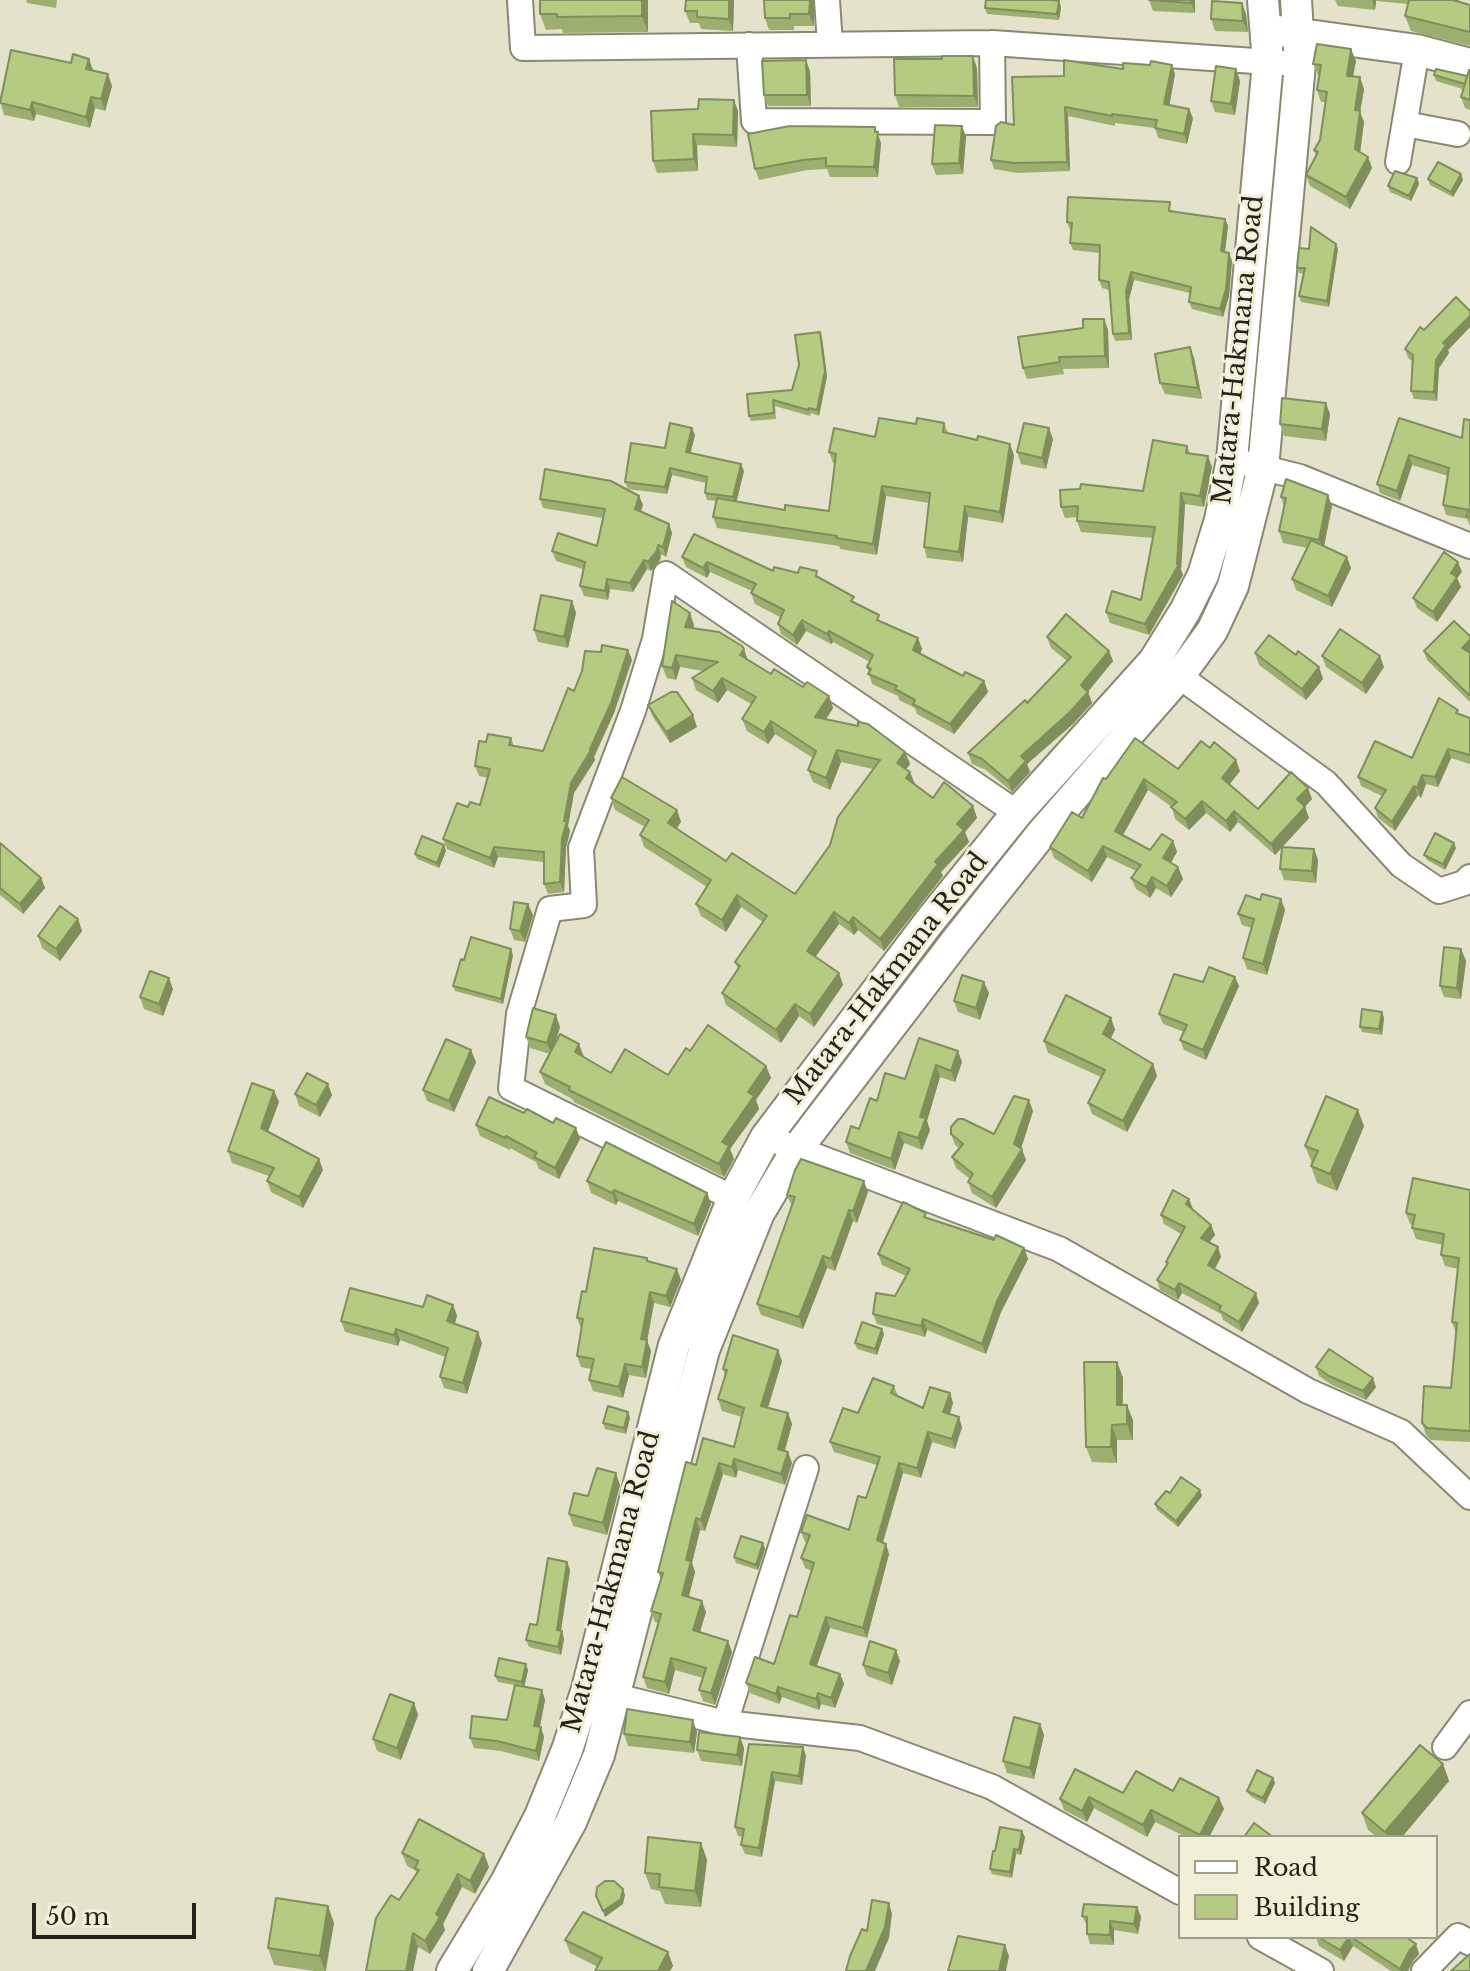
<!DOCTYPE html>
<html>
<head>
<meta charset="utf-8">
<style>
  body { margin:0 }
  #map { position:relative; width:1470px; height:1971px; overflow:hidden; background:#e4e2ca; font-family:"Libre Baskerville",serif }
  canvas { display:block }
  .legend { position:absolute; left:1178px; top:1835px; width:260px; height:104px; box-sizing:border-box; background:#f1efd7; border:2px solid #9f9d8b; margin:0; padding:10px 14px; list-style:none; font-size:24px; color:#24231a }
  .legend li { display:flex; align-items:center; gap:16px; height:40px }
  .legend b { width:40px; border:2px solid #9f9d8b }
  .scale { position:absolute; left:32px; top:1903px; width:164px; height:36px; box-sizing:border-box; border:4px solid #24231a; border-top:0; padding-left:10px; font-size:24px; line-height:28px; white-space:nowrap; color:#24231a; -webkit-text-stroke:6px #f1efd7; paint-order:stroke }
</style>
</head>
<body>
<div id="map">
<canvas width="1470" height="1971"></canvas>
<ul class="legend">
<li><b style="height:10px;background:#fff"></b>Road</li>
<li><b style="height:22px;background:#b5cb82"></b>Building</li>
</ul>
<div class="scale">50 m</div>
</div>
<script>
const context = document.querySelector('canvas').getContext('2d');
context.lineJoin = 'round';
const poly = rows => new Path2D(rows.map(r => 'M' + r).join(''));
function stroke(path, color, width, dash) { context.strokeStyle = color; context.lineWidth = width; context.lineCap = dash ? 'butt' : 'round'; context.setLineDash(dash || []); context.stroke(path); }
function fill(path, color) { context.fillStyle = color; context.fill(path, 'evenodd'); }
function drawText(font, color, halo, rows, align = 'center') {
  context.font = font + ' "Libre Baskerville",serif'; context.lineWidth = 6; context.setLineDash([]); context.textBaseline = 'middle'; context.strokeStyle = halo; context.fillStyle = color; for (const [text, x, y, turn = 0] of rows) {
    context.save(); context.translate(x, y); context.rotate((+turn || 0) * Math.PI / 180); context.textAlign = isNaN(turn) ? turn : align; if (halo) context.strokeText(text, 0, 0); context.fillText(text, 0, 0); context.restore();
  }
}
const minor = poly([
  [520,0,523,48,992,43,1284,63],
  [827,0,830,44],
  [749,45,754,121,993,122,992,43],
  [1405,124,1458,134],
  [1398,162,1417,50],
  [1232,460,1300,477,1470,546],
  [1179,676,1326,783,1401,865,1439,891,1464,883,1470,877],
  [766,1137,1059,1249,1308,1391,1401,1432,1470,1497],
  [733,1198,511,1088,519,1014,550,909,584,905,581,848,633,711,655,639,666,574,1017,813],
  [599,1692,725,1723,860,1738,992,1787,1180,1892],
  [725,1723,806,1468],
  [1445,1747,1470,1713],
  [1260,1937,1321,1971],
  [1424,1971,1458,1936,1470,1943]
]);
const major = poly([
  [1279,31,1417,50,1470,64],
  [452,1971,506,1882,540,1816,567,1750,587,1689,674,1345,733,1198,766,1137,929,922,1017,813,1154,661,1185,611,1203,575,1220,520,1232,460,1268,62,1263,0],
  [488,1971,571,1822,599,1755,704,1350,759,1213,797,1149,956,941,1042,833,1179,676,1212,631,1233,586,1263,468,1300,64,1296,0]
]);
stroke(minor, '#8a8872', 28);
stroke(major, '#8a8872', 34);
stroke(minor, '#fff', 24);
stroke(major, '#fff', 30);
fill(poly([
  [26,0,57,0,56,8,27,3],
  [540,0,648,0,648,32,563,33,562,29,546,30,540,14],
  [734,0,733,31,701,29,699,23,690,23,685,11],
  [814,0,814,26,794,26,794,30,769,30,765,18],
  [1149,0,1195,0,1195,13,1153,11],
  [1335,0,1459,0,1459,2,1470,5,1470,46,1411,31,1405,16,1408,4,1376,1,1375,10,1338,6],
  [1059,1,1061,7,1059,20,987,14,985,8],
  [1246,14,1248,32,1215,31,1211,19],
  [1356,61,1353,76,1364,89,1360,112,1364,122,1360,152,1368,157,1372,168,1350,209,1310,186,1306,175,1316,156,1314,150,1320,140,1325,102,1321,102,1317,90,1319,76,1318,75,1313,64],
  [977,68,978,107,899,107,895,95],
  [1123,69,1175,74,1169,105,1193,118,1187,144,1158,138,1155,128,1115,123,1115,126,1068,116,1070,171,1017,173,994,169,991,160,1014,125,1064,76],
  [1236,69,1240,81,1235,115,1215,112,1211,101],
  [1470,70,1470,110,1465,108,1461,97,1463,89,1436,81,1434,75,1467,77],
  [93,71,112,86,105,111,95,108,90,128,36,114,34,121,4,115,0,101],
  [810,71,811,106,768,106,764,95],
  [651,111,738,111,737,147,697,145,698,171,657,173,653,161],
  [962,126,966,137,963,174,936,175,932,164],
  [875,127,881,143,878,177,830,177,827,169,807,170,759,180,755,169],
  [1417,178,1419,184,1411,201,1390,192,1388,186],
  [1428,179,1463,180,1453,197,1430,185],
  [1173,210,1173,211,1225,219,1228,226,1225,252,1232,261,1229,296,1223,317,1192,309,1189,302,1190,293,1134,280,1129,299,1132,340,1115,341,1113,334,1109,290,1102,288,1099,280,1100,253,1073,250,1070,243,1071,230,1070,230,1067,222],
  [1309,249,1338,249,1329,307,1301,302,1299,296,1304,274,1299,273,1297,268],
  [1470,311,1470,327,1448,350,1449,353,1439,368,1437,401,1414,399,1411,391,1412,361,1408,358,1405,349,1424,330],
  [1104,319,1108,330,1109,368,1063,369,1064,374,1027,379,1023,368,1083,328],
  [822,338,827,376,819,416,811,413,810,416,775,406,776,419,751,421,749,416,747,394,792,390],
  [1190,347,1194,358,1202,399,1165,394,1160,383],
  [1330,414,1326,441,1284,436,1280,424],
  [1399,418,1462,438,1470,420,1470,526,1467,519,1446,515,1443,505,1448,476,1412,465,1400,501,1380,493,1377,484],
  [944,423,948,433,1014,455,1003,523,968,517,963,562,927,558,924,547,929,503,886,496,877,555,840,549,839,546,717,528,713,517,717,501,707,500,705,493,706,483,672,475,667,494,628,489,625,482,665,448,695,435,690,453,744,471,736,501,785,510,829,511,835,463,833,463,829,452,916,424],
  [1053,439,1046,469,1021,464,1017,452],
  [1187,446,1190,453,1212,467,1204,507,1185,504,1181,570,1183,575,1149,635,1110,623,1106,612,1141,600,1153,538,1081,532,1077,521,1077,517,1065,518,1061,507,1143,491],
  [639,496,643,505,641,511,669,524,672,533,666,557,661,554,660,560,651,571,647,569,633,592,610,589,608,600,584,596,580,586,583,569,556,561,552,551,597,546,603,518,543,508,540,499],
  [1281,497,1332,506,1324,546,1351,568,1332,607,1296,590,1292,579,1307,548,1283,543,1279,531,1284,507],
  [682,557,819,578,882,622,918,638,922,649,920,654,963,676,984,681,988,692,954,734,917,714,915,708,899,700,898,696,872,684,867,667,870,662,833,642,831,644,806,631,797,645,781,634,778,624,780,617,755,604,751,593,752,591,710,572,707,578,686,567],
  [1462,572,1457,578,1461,587,1437,622,1417,608,1413,598],
  [572,601,576,613,568,648,538,642,534,630],
  [694,625,693,628,771,674,803,687,829,696,833,708,826,719,905,752,910,764,906,769,915,784,933,798,973,806,977,818,965,832,969,842,941,872,943,876,884,951,858,930,854,935,839,924,815,957,839,973,843,985,814,1027,799,1016,781,1043,726,1005,722,993,738,970,735,962,763,922,741,907,726,932,701,916,696,904,707,887,644,847,640,835,645,827,615,810,611,798,677,810,681,822,676,829,726,861,795,894,830,845,873,769,841,762,830,790,813,782,808,770,813,758,775,734,768,744,747,731,742,719,751,704,727,690,718,703,696,690,692,678,703,671,680,667,676,680,667,678,662,666],
  [1470,636,1470,702,1427,660,1424,651],
  [1047,637,1109,651,1113,661,1088,692,1092,703,1073,724,1027,764,1030,772,1012,792,986,770,972,764,968,753,1027,703,1067,661,1051,648],
  [1255,653,1296,655,1319,667,1323,679,1306,700,1259,665],
  [1322,656,1384,667,1366,694,1326,667],
  [632,660,614,713,594,757,595,760,574,793,568,826,570,831,566,848,564,892,548,894,544,884,544,862,498,857,494,868,447,849,443,839,468,807,480,805,488,778,479,776,475,766,486,742,511,738,514,746,543,751,574,691],
  [648,705,697,727,670,743,653,717],
  [1459,714,1470,718,1470,764,1451,758,1438,787,1426,784,1421,798,1418,795,1395,831,1378,818,1375,808,1382,796,1361,786,1358,777,1412,758],
  [1178,769,1240,771,1229,785,1258,809,1312,799,1305,807,1309,818,1282,847,1314,849,1318,860,1316,883,1284,880,1280,869,1282,847,1275,855,1238,822,1230,832,1206,813,1189,830,1175,819,1172,807,1148,790,1123,835,1150,850,1173,841,1177,852,1171,863,1178,867,1183,879,1171,897,1156,888,1150,898,1136,889,1131,878,1136,871,1107,857,1092,882,1054,858,1050,847,1082,818,1106,779],
  [0,843,41,878,45,888,23,914,0,895],
  [1456,848,1445,870,1427,860,1424,855],
  [446,851,439,868,417,859,415,854],
  [1281,899,1285,910,1267,975,1247,969,1243,958,1252,928,1242,925,1238,914,1260,900],
  [533,915,525,942,514,940,510,929],
  [78,919,82,931,60,961,42,948,38,936],
  [1461,949,1466,961,1461,999,1444,997,1440,986],
  [513,955,503,1004,455,991,453,986,464,960],
  [1235,977,1239,986,1206,1060,1184,1050,1180,1040,1184,1032,1163,1024,1159,1014,1203,982],
  [173,989,163,1016,144,1009,140,997],
  [989,993,980,1020,958,1012,954,1001],
  [1382,1012,1384,1018,1382,1035,1362,1032,1360,1027],
  [1111,1018,1115,1030,1110,1039,1153,1064,1157,1076,1127,1132,1092,1114,1088,1103,1101,1077,1048,1053,1044,1041],
  [560,1027,554,1045,584,1057,611,1073,668,1075,690,1051,766,1066,771,1078,756,1100,759,1109,730,1149,734,1159,724,1177,574,1102,572,1099,545,1084,540,1072,550,1054,530,1048,526,1037],
  [919,1038,962,1062,955,1082,940,1077,927,1121,930,1130,922,1150,904,1143,895,1170,850,1153,846,1142,859,1129,877,1101,905,1079],
  [476,1062,454,1112,427,1101,423,1090],
  [274,1091,279,1102,268,1132,323,1170,303,1208,271,1192,267,1181,269,1176,232,1163,228,1151],
  [295,1094,332,1095,320,1117,299,1106],
  [1033,1111,1021,1148,1026,1160,996,1208,972,1193,968,1182,970,1179,956,1168,952,1157,959,1148,955,1145,951,1134,994,1134],
  [524,1113,553,1123,576,1128,580,1139,559,1179,539,1169,536,1162,510,1148,510,1150,480,1136,476,1125],
  [1364,1126,1337,1191,1317,1183,1311,1166,1312,1163,1305,1146],
  [587,1181,707,1193,711,1204,698,1236,618,1201,616,1205,591,1193],
  [1470,1190,1470,1442,1431,1440,1426,1435,1422,1423,1451,1388,1456,1333,1452,1322,1458,1269,1445,1266,1441,1255,1443,1245,1416,1239,1412,1228,1412,1225,1410,1224,1406,1213],
  [868,1192,857,1223,853,1221,835,1271,827,1268,803,1329,761,1315,757,1304,792,1206,787,1195],
  [1193,1209,1211,1225,1215,1235,1209,1242,1218,1247,1221,1257,1215,1269,1259,1303,1242,1332,1223,1320,1221,1314,1182,1293,1178,1300,1160,1290,1157,1280,1167,1265,1166,1262,1181,1234,1164,1224,1161,1215],
  [928,1218,1024,1248,1028,1259,1001,1312,986,1354,927,1330,925,1337,877,1324,873,1314,895,1296,906,1276,882,1265,878,1254],
  [649,1262,681,1280,670,1307,654,1303,647,1341,651,1351,646,1378,629,1375,623,1398,593,1391,589,1380,591,1369,581,1367,577,1356,581,1329,577,1318,586,1292],
  [453,1305,457,1316,455,1323,482,1343,467,1394,444,1388,440,1377,445,1357,400,1340,398,1346,345,1332,341,1321,423,1307],
  [884,1334,877,1355,857,1349,855,1343],
  [782,1361,768,1408,788,1413,792,1424,785,1451,788,1452,792,1463,785,1485,738,1470,736,1478,723,1474,705,1531,700,1530,692,1563,695,1572,689,1597,706,1612,700,1632,732,1652,715,1705,703,1701,699,1690,703,1678,675,1670,669,1694,647,1688,643,1677,658,1623,655,1622,651,1611,661,1580,658,1572,696,1465,734,1447,742,1417,722,1411,718,1399,725,1376,723,1369],
  [1117,1362,1123,1378,1123,1405,1133,1420,1133,1440,1117,1440,1117,1463,1092,1462,1086,1447],
  [1316,1367,1376,1387,1366,1400,1332,1385,1319,1376],
  [894,1386,898,1396,923,1408,950,1393,953,1403,950,1414,962,1427,955,1449,932,1442,921,1478,903,1473,883,1543,886,1544,889,1554,867,1638,830,1628,816,1666,840,1674,844,1684,835,1708,821,1704,819,1710,782,1697,779,1704,750,1693,746,1683,774,1664,797,1617,812,1571,805,1568,801,1558,807,1543,805,1542,801,1532,849,1530,866,1498,877,1465,834,1452,830,1442,858,1413],
  [628,1412,630,1418,626,1434,605,1429,603,1423],
  [620,1485,607,1535,573,1526,569,1514,588,1496],
  [1170,1493,1202,1496,1178,1527,1157,1510,1155,1504],
  [765,1549,758,1570,736,1563,734,1557],
  [567,1562,570,1570,561,1631,564,1639,561,1655,529,1647,526,1640,537,1625],
  [896,1650,900,1661,892,1685,867,1676,863,1665],
  [528,1670,524,1687,542,1690,545,1700,540,1727,544,1737,539,1761,501,1751,474,1748,470,1738,507,1720,514,1685,498,1682,495,1676],
  [414,1703,418,1715,401,1760,377,1751,373,1739],
  [1040,1724,1044,1735,1034,1779,1007,1773,1003,1761],
  [697,1732,694,1753,628,1746,624,1734],
  [740,1737,744,1748,742,1766,701,1761,697,1750],
  [749,1744,803,1747,806,1756,802,1785,775,1781,762,1857,745,1854,741,1845,743,1837,738,1836,735,1827],
  [1443,1764,1449,1781,1402,1837,1377,1837,1368,1830,1362,1813],
  [1275,1783,1265,1804,1250,1796,1247,1791],
  [1173,1791,1219,1798,1224,1809,1209,1837,1186,1837,1155,1822,1147,1837,1094,1808,1087,1822,1064,1810,1060,1799,1123,1793],
  [1025,1837,1021,1855,1016,1854,1012,1878,992,1874,990,1869,995,1851],
  [701,1843,707,1860,701,1907,665,1904,660,1891,651,1889,645,1873],
  [402,1853,484,1854,489,1867,475,1894,462,1887,443,1924,445,1930,430,1954,418,1947,413,1971,366,1971,399,1900,417,1873,416,1871,407,1866],
  [1137,1907,1141,1917,1138,1934,1114,1930,1114,1945,1090,1944,1087,1934,1087,1926,1082,1916],
  [334,1923,326,1971,314,1971,274,1965,268,1948],
  [1316,1937,1406,1937,1419,1954,1413,1961,1408,1971,1391,1971,1353,1946,1344,1961,1319,1946],
  [565,1940,668,1952,673,1966,670,1971,595,1971,598,1967,570,1953]
]), '#9caf70');
fill(poly([
  [642,0,648,0,648,32,642,16],
  [729,0,734,0,733,31,729,19],
  [810,0,814,0,814,26,809,14],
  [1191,0,1195,0,1195,13,1191,3],
  [1372,0,1376,0,1376,1,1375,10],
  [1059,1,1061,7,1059,20,1057,14],
  [1242,3,1246,14,1248,32,1243,21],
  [1351,49,1356,61,1351,87,1347,76],
  [973,56,977,68,978,107,974,96],
  [89,59,93,70,86,69],
  [806,60,810,71,811,106,807,95],
  [1172,65,1175,74,1168,113,1164,104],
  [1236,69,1240,81,1235,115,1231,104],
  [108,74,112,86,105,111,101,99],
  [1360,77,1364,89,1360,112,1364,122,1359,161,1355,149,1355,110],
  [91,97,95,108,90,128,86,117],
  [734,100,738,111,737,147,733,135],
  [32,102,36,114,34,121,30,110],
  [1065,107,1068,116,1070,171,1067,162],
  [1189,109,1193,118,1187,144,1184,134],
  [962,126,966,137,963,174,959,163],
  [875,127,881,143,878,177,874,167],
  [693,134,697,145,698,171,694,159],
  [1368,157,1372,168,1350,209,1346,197],
  [1461,174,1463,180,1453,197,1451,192],
  [1417,178,1419,184,1411,201,1409,196],
  [1225,219,1228,226,1224,259,1221,251],
  [1336,244,1338,249,1329,307,1327,301],
  [1229,253,1232,261,1229,296,1223,317,1220,309],
  [1131,272,1134,280,1129,299,1132,340,1129,333,1126,291],
  [1470,316,1470,327,1448,350,1449,353,1439,368,1437,401,1434,392,1436,360,1443,343],
  [1104,319,1108,330,1109,368,1105,356],
  [820,332,822,338,827,376,819,416,817,410],
  [1190,347,1194,358,1202,399,1198,388],
  [1326,403,1330,414,1326,441,1322,429],
  [692,428,695,435,689,459,686,452],
  [1049,428,1053,439,1046,469,1042,458],
  [1010,444,1014,455,1003,523,1000,512],
  [1409,455,1412,465,1400,501,1397,491],
  [1208,456,1212,467,1204,507,1200,496],
  [741,464,744,471,736,504,733,497],
  [670,468,672,475,667,494,665,487],
  [882,486,886,496,877,555,873,544],
  [1181,493,1185,504,1181,570,1183,575,1149,635,1145,624],
  [1328,495,1332,506,1323,551,1319,540],
  [639,496,643,505,638,518,635,509],
  [965,506,968,517,963,562,959,552],
  [669,524,672,533,666,557,663,547],
  [658,545,661,554,660,560,651,571,648,562],
  [1347,557,1351,568,1332,607,1328,596],
  [644,560,647,569,633,592,630,583],
  [707,562,710,572,707,578,703,568],
  [1458,562,1462,572,1457,578,1461,587,1437,622,1433,612,1451,573],
  [607,579,610,589,608,600,605,591],
  [572,601,576,613,568,648,564,637],
  [690,613,694,625,690,639,685,627],
  [802,620,806,631,797,645,793,635],
  [829,631,833,642,831,644,827,634],
  [918,638,922,649,917,661,913,650],
  [1470,640,1470,654,1462,648],
  [744,649,748,661,740,655],
  [628,650,632,660,614,713,594,757,595,760,574,793,568,826,570,831,566,848,564,892,560,882,564,821,571,783,590,749],
  [1109,651,1113,661,1085,695,1081,685],
  [676,655,680,667,676,680,672,668],
  [1380,656,1384,667,1366,694,1362,683],
  [1319,667,1323,679,1306,700,1302,689],
  [722,678,727,690,718,703,713,691],
  [984,681,988,692,954,734,950,724],
  [1088,692,1092,703,1073,724,1027,764,1030,772,1012,792,1008,781,1021,756],
  [829,696,833,708,820,729,815,717],
  [693,715,697,727,670,743,666,732],
  [771,721,775,734,768,744,764,732],
  [1448,749,1451,758,1438,787,1435,777],
  [837,750,841,762,830,790,826,778],
  [905,752,910,764,902,775,897,763],
  [1236,760,1240,771,1226,789,1222,778],
  [910,772,915,784,906,778],
  [1422,775,1426,784,1421,798,1417,788],
  [1144,779,1148,790,1119,842,1115,831],
  [1414,786,1418,795,1395,831,1392,822],
  [1308,788,1312,799,1301,811,1297,799],
  [1202,801,1206,813,1189,830,1185,819],
  [973,806,977,818,965,832,969,842,941,872,943,876,884,951,880,939,935,862,957,824],
  [1305,807,1309,818,1275,855,1271,844],
  [677,810,681,822,672,835,668,823],
  [1234,811,1238,822,1230,832,1226,821],
  [1173,841,1177,852,1167,869,1163,858],
  [1454,843,1456,848,1445,870,1443,864],
  [444,845,446,851,439,868,437,863],
  [1103,846,1107,857,1092,882,1088,871],
  [494,847,498,857,494,868,490,858],
  [1314,849,1318,860,1316,883,1312,871],
  [1178,867,1183,879,1171,897,1167,886],
  [1152,877,1156,888,1150,898,1146,887],
  [41,878,45,888,23,914,20,904],
  [737,895,741,907,726,932,722,920],
  [1281,899,1285,910,1267,975,1263,964],
  [528,904,533,915,525,942,520,931],
  [834,912,839,924,811,963,807,951],
  [853,917,858,930,854,935,849,923],
  [78,919,82,931,60,961,56,949],
  [511,949,513,955,503,1004,501,999],
  [1461,949,1466,961,1461,999,1457,988],
  [839,973,843,985,814,1027,810,1014],
  [1235,977,1239,986,1206,1060,1203,1050],
  [169,978,173,989,163,1016,159,1004],
  [984,982,989,993,980,1020,976,1008],
  [795,1004,799,1016,781,1043,776,1030],
  [1382,1012,1384,1018,1382,1035,1379,1029],
  [556,1015,560,1027,552,1054,547,1043],
  [1111,1018,1115,1030,1107,1046,1103,1034],
  [579,1044,584,1057,575,1052],
  [471,1050,476,1062,454,1112,449,1101],
  [958,1051,962,1062,955,1082,951,1071],
  [1153,1064,1157,1076,1127,1132,1123,1121],
  [936,1065,940,1077,927,1121,930,1130,922,1150,918,1138,920,1117],
  [766,1066,771,1078,756,1100,759,1109,730,1149,734,1159,724,1177,719,1164,722,1142,748,1092],
  [328,1084,332,1095,320,1117,316,1105],
  [274,1091,279,1102,265,1139,261,1128],
  [1029,1100,1033,1111,1019,1155,1022,1149,1026,1160,996,1208,992,1197,1014,1144],
  [1358,1110,1364,1126,1337,1191,1330,1174],
  [576,1128,580,1139,559,1179,555,1168],
  [899,1132,904,1143,895,1170,891,1159],
  [319,1159,323,1170,303,1208,299,1197],
  [864,1181,868,1192,857,1223,853,1211],
  [614,1190,618,1201,616,1205,612,1193],
  [707,1193,711,1204,698,1236,694,1224],
  [1189,1199,1193,1209,1190,1214,1186,1204],
  [849,1210,853,1221,835,1271,831,1259],
  [1211,1225,1215,1235,1205,1248,1201,1238],
  [1218,1247,1221,1257,1211,1275,1208,1265],
  [1024,1248,1028,1259,1001,1312,986,1354,982,1344,997,1301],
  [823,1256,827,1268,803,1329,799,1317],
  [677,1269,681,1280,670,1307,666,1296],
  [1179,1283,1182,1293,1178,1300,1175,1290],
  [650,1292,654,1303,647,1341,651,1351,646,1378,642,1367,641,1339],
  [1256,1293,1259,1303,1242,1332,1239,1322],
  [453,1305,457,1316,452,1332,447,1321],
  [923,1319,927,1330,925,1337,921,1326],
  [396,1329,400,1340,398,1346,394,1335],
  [882,1329,884,1334,877,1355,875,1349],
  [478,1332,482,1343,467,1394,463,1383],
  [778,1350,782,1361,765,1417,761,1406],
  [1117,1362,1123,1378,1122,1421,1117,1405],
  [625,1364,629,1375,623,1398,619,1387],
  [1373,1378,1376,1387,1366,1400,1363,1391],
  [950,1393,953,1403,947,1422,943,1412],
  [1127,1405,1133,1420,1133,1440,1127,1424],
  [628,1412,630,1418,626,1434,624,1428],
  [788,1413,792,1424,782,1460,778,1449],
  [959,1417,962,1427,955,1449,952,1439],
  [1112,1425,1117,1440,1117,1463,1111,1447],
  [928,1432,932,1442,921,1478,917,1468],
  [788,1452,792,1463,785,1485,781,1474],
  [734,1459,738,1470,736,1478,732,1467],
  [719,1463,723,1474,705,1531,701,1520],
  [899,1463,903,1473,880,1551,877,1540],
  [616,1473,620,1485,607,1535,603,1523],
  [1200,1490,1202,1496,1178,1527,1176,1521],
  [696,1518,700,1530,692,1563,695,1572,686,1606,682,1595,686,1560],
  [763,1543,765,1549,758,1570,756,1565],
  [886,1544,889,1554,867,1638,863,1628],
  [567,1562,570,1570,560,1637,562,1631,564,1639,561,1655,558,1647,557,1630],
  [702,1601,706,1612,697,1641,693,1630],
  [826,1617,830,1628,814,1674,810,1664],
  [728,1641,732,1652,715,1705,711,1693],
  [896,1650,900,1661,892,1685,888,1673],
  [671,1658,675,1670,669,1694,665,1682],
  [526,1664,528,1670,524,1688,522,1682],
  [840,1674,844,1684,835,1708,831,1698],
  [778,1687,782,1697,779,1704,776,1694],
  [542,1690,545,1700,538,1736,534,1726],
  [818,1693,821,1704,819,1710,816,1699],
  [414,1703,418,1715,401,1760,397,1748],
  [693,1720,697,1732,694,1753,690,1742],
  [1040,1724,1044,1735,1034,1779,1030,1768],
  [541,1727,544,1737,539,1761,536,1751],
  [740,1737,744,1748,742,1766,737,1755],
  [803,1747,806,1756,802,1785,799,1776],
  [1443,1764,1449,1781,1402,1837,1387,1837,1385,1832],
  [772,1772,775,1781,762,1857,759,1848],
  [1273,1778,1275,1783,1265,1804,1263,1798],
  [1089,1797,1094,1808,1087,1822,1082,1811],
  [1219,1798,1224,1809,1209,1837,1201,1837,1200,1835],
  [1151,1810,1155,1822,1147,1837,1143,1825],
  [1022,1831,1025,1837,1021,1855,1019,1850],
  [701,1843,707,1860,701,1907,695,1891],
  [1014,1849,1016,1854,1012,1878,1010,1872],
  [484,1854,489,1867,475,1894,470,1881],
  [458,1874,462,1887,443,1924,445,1930,430,1954,425,1941,436,1914],
  [623,1889,625,1895,623,1904,605,1917,603,1911],
  [889,1903,892,1914,889,1938,875,1971,866,1971],
  [328,1906,334,1923,325,1971,320,1956],
  [1137,1907,1141,1917,1138,1934,1134,1924],
  [1110,1921,1114,1930,1114,1945,1110,1935],
  [413,1933,418,1947,413,1971,406,1971],
  [1349,1937,1353,1946,1344,1961,1340,1950],
  [1416,1944,1419,1954,1413,1961,1408,1971,1401,1971,1400,1969,1409,1951],
  [1005,1945,1009,1956,1006,1971,999,1971],
  [668,1952,673,1966,670,1971,658,1971]
]), '#7f8e5b');
const building = poly([
  [540,0,642,0,642,16,557,17,557,14,540,14,540,0],
  [686,0,729,0,729,19,697,17,697,11,685,11,686,0],
  [764,0,810,0,809,14,790,14,790,18,765,18,764,0],
  [986,0,1053,0,1059,1,1057,14,985,8,986,0],
  [1149,0,1191,0,1191,3,1149,0],
  [1409,0,1453,0,1470,5,1470,32,1405,16,1409,0],
  [1212,1,1242,3,1243,21,1211,19,1212,1],
  [1317,44,1351,49,1347,76,1360,77,1355,110,1360,111,1355,149,1368,157,1346,197,1306,175,1318,152,1314,150,1320,140,1327,92,1317,90,1321,65,1313,64,1317,44],
  [11,50,71,63,73,54,89,59,86,69,108,74,101,99,91,97,86,117,32,102,30,110,0,103,11,50],
  [942,56,973,56,974,96,895,95,894,59,942,59,942,56],
  [806,60,807,95,764,95,762,61,806,60],
  [1064,60,1123,69,1123,63,1150,65,1151,61,1172,65,1164,104,1189,109,1184,134,1155,128,1157,120,1112,114,1112,116,1065,107,1067,162,1014,163,991,160,996,126,1001,122,1014,125,1012,77,1064,76,1064,60],
  [1216,66,1236,69,1231,104,1211,101,1216,66],
  [1436,69,1467,76,1465,84,1434,75,1436,69],
  [1469,70,1470,70,1470,100,1461,97,1469,70],
  [699,99,734,100,733,135,693,134,694,159,653,161,651,111,698,109,699,99],
  [935,125,962,126,959,163,932,164,935,125],
  [790,126,875,127,875,132,878,132,874,167,826,166,826,158,803,160,755,169,748,134,790,126],
  [1438,162,1461,174,1451,192,1428,179,1438,162],
  [1395,171,1417,178,1409,196,1388,186,1395,171],
  [1068,197,1170,202,1169,211,1225,219,1221,251,1229,253,1226,289,1220,309,1189,302,1191,287,1131,272,1126,291,1129,333,1113,334,1109,282,1099,280,1100,245,1070,243,1072,223,1067,222,1068,197],
  [1311,227,1336,244,1327,301,1299,296,1305,268,1297,268,1299,248,1309,249,1311,227],
  [1456,297,1470,311,1470,316,1443,343,1446,345,1436,360,1434,392,1411,391,1413,355,1405,349,1420,327,1424,330,1456,297],
  [1083,319,1104,319,1105,356,1059,357,1060,362,1023,368,1018,337,1083,328,1083,319],
  [820,332,825,371,817,410,809,408,808,410,773,400,774,413,749,416,747,394,792,390,799,365,795,335,820,332],
  [1190,347,1198,388,1160,383,1155,354,1190,347],
  [1282,398,1326,403,1322,429,1280,424,1282,398],
  [879,418,916,424,917,418,944,423,943,432,977,440,978,436,1010,444,1000,512,965,506,959,552,924,547,930,493,882,486,873,544,836,538,837,536,713,517,717,498,785,510,785,505,829,511,836,454,829,452,834,428,875,437,879,418],
  [1399,418,1462,438,1464,419,1470,420,1470,517,1466,516,1469,510,1443,505,1449,468,1409,455,1397,491,1377,484,1399,418],
  [670,423,692,428,686,452,741,464,733,497,705,493,707,477,670,468,665,487,625,482,631,443,665,448,670,423],
  [1024,423,1049,428,1042,458,1017,452,1024,423],
  [1153,440,1187,446,1186,453,1208,456,1200,496,1181,493,1177,564,1179,564,1145,624,1106,612,1112,591,1141,600,1155,527,1077,521,1078,506,1061,507,1060,490,1080,489,1081,484,1143,491,1153,440],
  [545,469,611,481,639,496,635,509,669,524,663,547,658,545,657,551,648,562,644,560,630,583,607,579,605,591,580,586,585,562,552,551,558,533,597,546,605,509,540,499,545,469],
  [1286,479,1328,495,1319,540,1279,531,1286,498,1281,497,1286,479],
  [694,534,773,571,774,567,798,573,800,567,817,571,816,576,854,597,851,601,879,615,877,620,918,638,913,650,963,676,965,672,984,681,950,724,913,704,915,700,895,689,897,686,868,674,871,669,867,667,873,655,829,631,827,634,802,620,793,635,778,624,784,610,751,593,756,584,707,562,703,568,682,557,694,534],
  [1311,540,1347,557,1328,596,1292,579,1311,540],
  [1444,552,1458,562,1451,573,1457,577,1433,612,1413,598,1444,552],
  [541,595,572,601,564,637,534,630,541,595],
  [672,601,690,613,685,627,719,632,742,646,744,649,740,655,771,674,774,669,803,687,807,682,829,696,815,717,858,726,858,722,868,724,905,752,897,763,910,772,906,778,933,798,944,782,973,806,957,824,964,830,935,862,938,864,880,939,853,917,849,923,834,912,807,951,839,973,810,1014,795,1004,776,1030,722,993,740,966,735,962,767,916,737,895,722,920,696,904,711,880,640,835,649,820,611,798,622,777,677,810,668,823,726,861,732,853,795,894,830,845,838,817,880,760,837,750,826,778,808,770,816,751,771,721,764,732,742,719,756,697,722,678,713,691,692,678,718,662,676,655,672,668,662,666,672,601],
  [1066,614,1109,651,1081,685,1088,692,1069,713,1021,756,1026,761,1008,781,982,759,968,753,1025,700,1027,703,1071,657,1047,637,1066,614],
  [1454,621,1470,636,1470,640,1462,648,1470,653,1470,693,1469,695,1424,651,1454,621],
  [1340,629,1380,656,1362,683,1322,656,1340,629],
  [1269,635,1296,655,1298,651,1319,667,1302,689,1255,653,1269,635],
  [602,645,628,650,611,703,590,749,591,750,571,783,564,821,567,821,562,838,560,882,544,884,544,852,494,847,490,858,443,839,457,803,468,807,470,802,480,805,490,769,475,766,479,741,486,742,488,734,511,738,509,745,543,751,568,688,574,691,582,671,585,651,601,652,602,645],
  [671,692,677,692,693,715,666,732,648,705,671,692],
  [1439,698,1458,710,1456,713,1470,718,1470,755,1448,749,1435,777,1422,775,1417,788,1414,786,1392,822,1375,808,1386,790,1358,777,1375,741,1412,758,1439,698],
  [1135,738,1178,769,1201,741,1210,748,1214,742,1236,760,1222,778,1258,809,1291,772,1308,788,1297,799,1305,807,1271,844,1234,811,1226,821,1202,801,1185,819,1171,807,1177,802,1144,779,1115,831,1150,850,1162,834,1173,841,1163,858,1178,867,1167,886,1152,877,1146,887,1131,878,1141,865,1103,846,1088,871,1050,847,1072,812,1082,818,1103,778,1106,779,1135,738],
  [1435,833,1454,843,1443,864,1424,855,1435,833],
  [422,836,444,845,437,863,415,854,422,836],
  [0,843,41,878,20,904,0,888,0,843],
  [1282,847,1314,849,1312,871,1280,869,1282,847],
  [1262,894,1281,899,1263,964,1243,958,1254,919,1238,914,1246,895,1260,900,1262,894],
  [514,902,528,904,520,931,510,929,514,902],
  [60,906,78,919,56,949,38,936,60,906],
  [471,937,511,949,501,999,453,986,461,959,464,960,471,937],
  [1444,947,1461,949,1457,988,1440,986,1444,947],
  [1209,967,1235,977,1203,1050,1180,1040,1187,1025,1159,1014,1174,974,1203,982,1209,967],
  [150,971,169,978,159,1004,140,997,150,971],
  [962,975,984,982,976,1008,954,1001,962,975],
  [1066,995,1111,1018,1103,1034,1153,1064,1123,1121,1088,1103,1105,1070,1044,1041,1066,995],
  [533,1008,556,1015,547,1043,526,1037,533,1008],
  [1362,1009,1382,1012,1379,1029,1360,1027,1362,1009],
  [708,1025,766,1066,748,1092,754,1096,722,1142,729,1146,719,1164,569,1090,570,1087,540,1072,560,1034,579,1044,575,1052,611,1073,625,1049,668,1075,686,1048,690,1051,708,1025],
  [919,1038,958,1051,951,1071,936,1065,920,1117,926,1118,918,1138,899,1132,891,1159,846,1142,851,1126,859,1129,870,1098,877,1101,885,1073,905,1079,919,1038],
  [446,1039,471,1050,449,1101,423,1090,446,1039],
  [307,1073,328,1084,316,1105,295,1094,307,1073],
  [252,1083,274,1091,261,1128,319,1159,299,1197,267,1181,274,1168,228,1151,252,1083],
  [1014,1096,1029,1100,1014,1144,1022,1149,992,1197,968,1182,973,1174,952,1157,963,1144,951,1134,951,1127,958,1119,963,1119,994,1134,1014,1096],
  [1326,1096,1358,1110,1330,1174,1311,1166,1318,1151,1305,1146,1326,1096],
  [489,1097,524,1113,527,1109,553,1123,556,1118,576,1128,555,1168,534,1157,537,1153,506,1136,505,1138,476,1125,489,1097],
  [606,1142,707,1193,694,1224,614,1190,612,1193,587,1181,606,1142],
  [801,1159,864,1181,853,1211,849,1210,831,1259,823,1256,799,1317,757,1304,795,1197,787,1195,795,1170,801,1159],
  [1413,1178,1470,1190,1470,1431,1427,1428,1422,1423,1424,1386,1451,1388,1457,1323,1452,1322,1459,1258,1441,1255,1444,1234,1412,1228,1415,1215,1406,1213,1413,1178],
  [1173,1190,1189,1199,1186,1204,1211,1225,1201,1238,1218,1247,1208,1265,1256,1293,1239,1322,1219,1310,1221,1306,1179,1283,1175,1290,1157,1280,1168,1263,1166,1262,1185,1227,1161,1215,1173,1190],
  [903,1202,926,1213,924,1217,994,1240,996,1235,1024,1248,997,1301,982,1344,923,1319,921,1326,873,1314,876,1293,895,1296,910,1269,878,1254,903,1202],
  [594,1248,647,1258,647,1261,677,1269,666,1296,650,1292,641,1339,647,1340,642,1367,625,1364,619,1387,589,1380,594,1359,577,1356,583,1319,577,1318,582,1291,586,1292,594,1248],
  [350,1288,423,1307,427,1295,453,1305,447,1321,478,1332,463,1383,440,1377,448,1348,396,1329,394,1335,341,1321,350,1288],
  [862,1322,882,1329,875,1349,855,1343,862,1322],
  [733,1335,778,1350,761,1406,788,1413,778,1449,788,1452,781,1474,734,1459,732,1467,719,1463,701,1520,696,1518,686,1560,691,1561,682,1595,702,1601,693,1630,728,1641,711,1693,699,1690,706,1668,671,1658,665,1682,643,1677,661,1614,651,1611,663,1573,658,1572,686,1462,696,1465,703,1438,734,1447,744,1408,718,1399,727,1370,723,1369,733,1335],
  [1329,1349,1373,1378,1363,1391,1329,1376,1316,1367,1329,1349],
  [1084,1362,1117,1362,1117,1405,1127,1405,1127,1424,1112,1425,1111,1447,1086,1447,1084,1362],
  [873,1378,894,1386,891,1393,923,1408,930,1387,950,1393,943,1412,959,1417,952,1439,928,1432,917,1468,899,1463,877,1540,886,1544,863,1628,826,1617,810,1664,840,1674,831,1698,818,1693,816,1699,778,1687,776,1694,746,1683,755,1657,774,1664,790,1615,797,1617,814,1563,801,1558,810,1535,801,1532,807,1515,849,1530,858,1496,866,1498,880,1457,830,1442,843,1408,858,1413,873,1378],
  [608,1406,628,1412,624,1428,603,1423,608,1406],
  [597,1468,616,1473,603,1523,569,1514,574,1493,588,1496,597,1468],
  [1181,1477,1200,1490,1176,1521,1155,1504,1166,1491,1170,1493,1181,1477],
  [741,1536,763,1543,756,1565,734,1557,741,1536],
  [548,1558,567,1562,557,1630,562,1631,558,1647,526,1640,530,1624,537,1625,548,1558],
  [870,1641,896,1650,888,1673,863,1665,870,1641],
  [499,1658,526,1664,522,1682,495,1676,499,1658],
  [515,1685,542,1690,534,1726,541,1727,536,1751,497,1741,470,1738,472,1716,507,1720,515,1685],
  [390,1694,414,1703,397,1748,373,1739,390,1694],
  [627,1709,693,1720,690,1742,624,1734,627,1709],
  [1014,1717,1040,1724,1030,1768,1003,1761,1014,1717],
  [699,1732,740,1737,737,1755,697,1750,699,1732],
  [749,1744,803,1747,799,1776,772,1772,759,1848,741,1845,744,1829,735,1827,749,1744],
  [1420,1745,1443,1764,1385,1832,1362,1813,1420,1745],
  [1075,1769,1123,1793,1136,1771,1173,1791,1180,1778,1219,1798,1200,1835,1151,1810,1143,1825,1089,1797,1082,1811,1060,1799,1075,1769],
  [1257,1770,1273,1778,1263,1798,1247,1791,1257,1770],
  [419,1819,484,1854,470,1881,458,1874,436,1914,440,1917,425,1941,413,1933,406,1971,366,1971,376,1918,391,1895,399,1900,419,1870,415,1868,418,1861,402,1853,419,1819],
  [1254,1823,1273,1837,1244,1837,1254,1823],
  [1000,1827,1022,1831,1019,1850,1014,1849,1010,1872,990,1869,993,1851,995,1851,1000,1827],
  [648,1837,701,1843,695,1891,659,1887,660,1874,645,1873,648,1837],
  [605,1881,614,1881,623,1889,621,1899,603,1911,596,1896,597,1887,605,1881],
  [276,1898,328,1906,320,1956,268,1948,276,1898],
  [872,1900,889,1903,885,1927,866,1971,846,1971,850,1956,862,1929,867,1931,872,1900],
  [1084,1904,1137,1907,1134,1924,1110,1921,1110,1935,1087,1934,1087,1917,1082,1916,1084,1904],
  [583,1912,668,1952,658,1971,595,1971,602,1958,565,1940,583,1912],
  [958,1936,1005,1945,999,1971,948,1971,958,1936],
  [1318,1937,1349,1937,1340,1950,1318,1937],
  [1351,1937,1406,1937,1416,1944,1409,1951,1400,1969,1351,1937],
  [1470,1954,1470,1971,1451,1971,1470,1954]
]);
fill(building, '#b5cb82');
stroke(building, '#7f8e5b', 2);
drawText('26px', '#24231a', '#f1efd7', [
  ["Matara-Hakmana Road",1239,350,-84],
  ["Matara-Hakmana Road",887,979,-52],
  ["Matara-Hakmana Road",612,1582,-75]
]);
</script>
</body>
</html>
